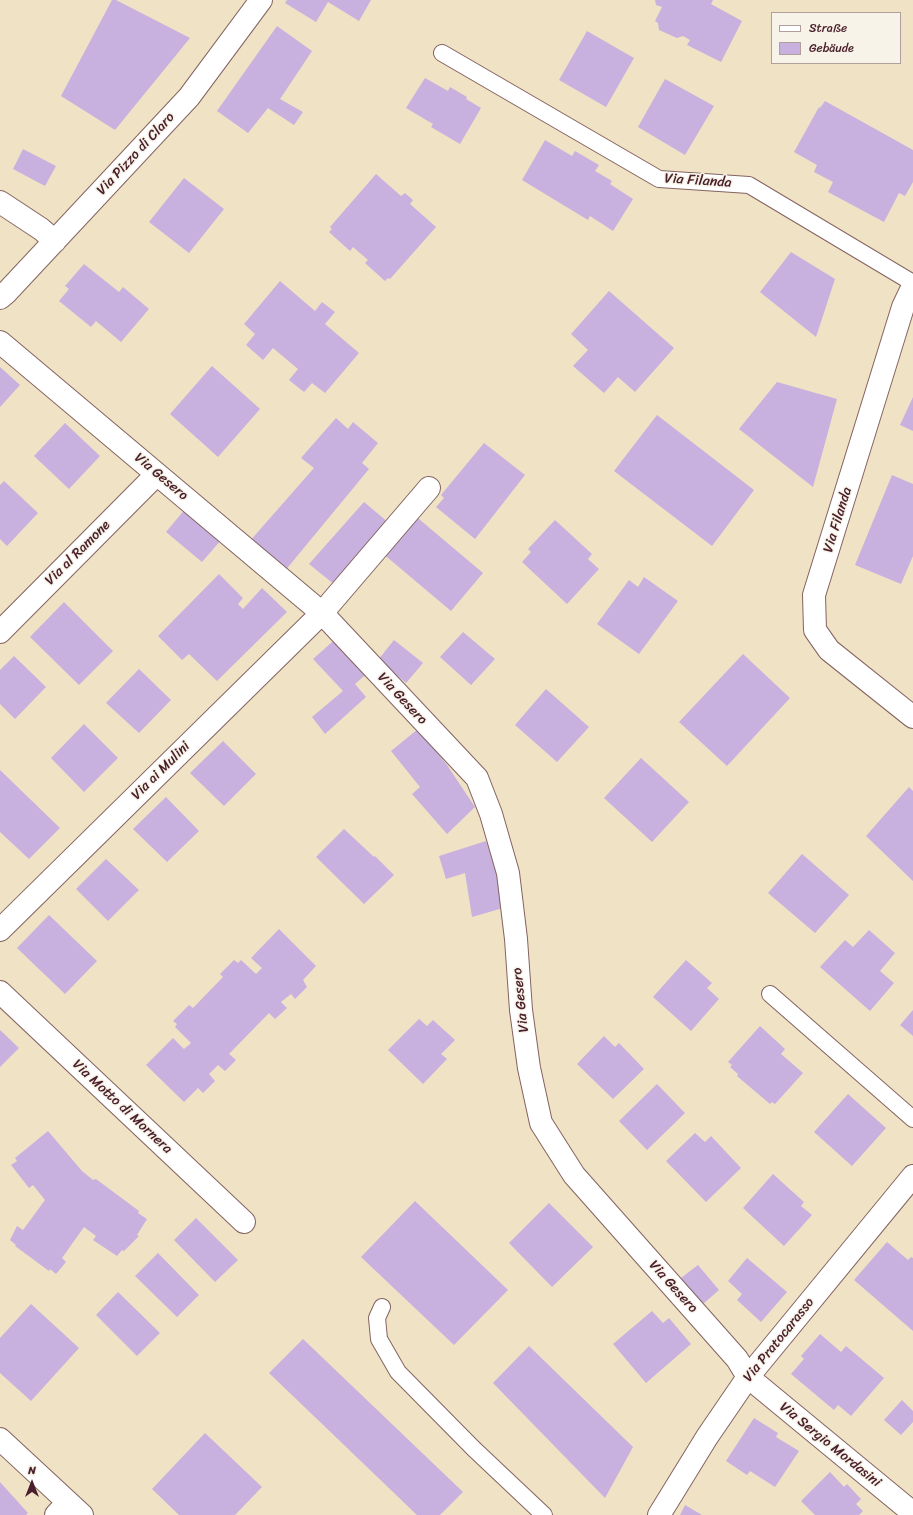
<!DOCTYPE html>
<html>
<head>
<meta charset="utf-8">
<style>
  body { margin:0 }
  #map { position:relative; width:913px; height:1515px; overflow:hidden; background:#f0e2c5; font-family:Sriracha,sans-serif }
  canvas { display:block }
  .legend { position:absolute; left:771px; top:12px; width:130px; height:52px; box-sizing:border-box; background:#f7f3e8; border:1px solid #b29e9c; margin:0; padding:5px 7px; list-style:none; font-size:12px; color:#4a1f2b }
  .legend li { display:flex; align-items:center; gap:8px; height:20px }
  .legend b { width:20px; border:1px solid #b29e9c }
  .north { position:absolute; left:12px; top:1463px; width:40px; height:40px; -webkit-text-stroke:3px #f7f3e8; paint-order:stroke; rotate:0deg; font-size:11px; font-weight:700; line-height:16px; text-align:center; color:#4a1f2b }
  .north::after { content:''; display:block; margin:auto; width:14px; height:18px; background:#4a1f2b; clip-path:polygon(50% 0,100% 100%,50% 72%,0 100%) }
</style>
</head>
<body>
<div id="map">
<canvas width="913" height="1515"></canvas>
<ul class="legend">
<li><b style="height:5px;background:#fff"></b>Straße</li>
<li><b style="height:11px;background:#c8b0df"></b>Gebäude</li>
</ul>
<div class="north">N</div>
</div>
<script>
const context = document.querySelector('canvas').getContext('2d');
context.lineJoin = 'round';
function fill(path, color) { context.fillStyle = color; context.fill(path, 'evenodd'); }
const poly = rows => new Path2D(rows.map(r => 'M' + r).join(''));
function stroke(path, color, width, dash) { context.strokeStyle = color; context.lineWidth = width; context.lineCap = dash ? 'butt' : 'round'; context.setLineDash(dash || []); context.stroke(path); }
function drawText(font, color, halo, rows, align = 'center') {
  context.font = font + ' Sriracha,sans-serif'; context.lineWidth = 3; context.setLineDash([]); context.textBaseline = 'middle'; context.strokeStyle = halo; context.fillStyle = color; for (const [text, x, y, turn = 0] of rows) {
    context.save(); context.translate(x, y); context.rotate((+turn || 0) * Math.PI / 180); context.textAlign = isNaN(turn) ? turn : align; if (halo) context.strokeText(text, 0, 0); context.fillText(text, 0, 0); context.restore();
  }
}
fill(poly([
  [112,0,116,0,190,38,115,130,61,96],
  [287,0,371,0,359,21,328,2,316,22,285,3],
  [655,0,713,0,711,4,742,21,721,62,687,45,690,40,683,36,677,38,659,30,658,23,655,21,662,7,656,5],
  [277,26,312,51,280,99,303,112,294,125,268,108,248,133,217,111],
  [587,31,634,58,606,107,559,80],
  [425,78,448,91,450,87,467,97,466,99,481,108,460,144,431,127,433,124,406,108],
  [665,79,714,106,685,155,638,127],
  [825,101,913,150,913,182,905,196,899,193,884,222,828,192,833,182,814,172,817,165,794,152,819,107,820,108],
  [545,140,572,156,575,151,599,165,595,171,612,181,610,184,633,199,613,231,590,216,588,220,522,180],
  [23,149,56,166,45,186,13,169],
  [376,174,401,196,405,193,413,200,410,204,436,227,390,279,388,278,385,281,365,263,368,260,353,247,350,251,329,232,332,229,330,227],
  [184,178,224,209,189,253,149,222],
  [791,252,835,279,816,337,760,292],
  [84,264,119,292,123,287,149,309,121,342,96,321,91,327,59,301,69,289,65,286],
  [280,281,315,311,322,302,335,312,325,324,359,353,325,393,312,383,304,392,289,380,298,369,273,348,263,360,246,345,255,334,244,324],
  [609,291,674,348,635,392,618,377,604,393,573,366,588,350,571,334],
  [212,366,260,409,218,457,170,414],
  [0,367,20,385,0,407],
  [777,382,837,399,813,487,739,429],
  [913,397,913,431,900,425],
  [657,415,754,490,712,546,614,471],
  [336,418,348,429,353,422,378,443,362,463,369,469,284,572,249,542,314,468,301,458],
  [65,423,100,456,69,489,34,456],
  [484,443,525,475,475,539,436,507,444,498,441,495],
  [892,475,913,484,913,556,901,584,855,565],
  [4,481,38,513,7,546,0,539,0,485],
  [364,502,389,523,335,585,309,564],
  [186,508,222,539,202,562,166,532],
  [413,514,483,573,451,611,381,552],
  [555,520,592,554,588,559,599,569,567,604,522,562,531,552,528,549],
  [219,574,243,598,238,604,243,609,262,588,287,612,217,681,189,654,182,660,158,636],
  [644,577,678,601,639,654,597,624,629,580,638,587],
  [64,602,113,651,79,685,30,637],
  [463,632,495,659,471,685,440,657],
  [340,635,370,671,355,684,366,697,325,734,312,717,343,691,313,659],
  [394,640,423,663,406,683,378,660],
  [743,654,790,698,727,766,679,722],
  [14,656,46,687,15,719,0,704,0,670],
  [139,669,171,700,139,733,106,703],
  [546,689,589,727,557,762,515,725],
  [84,724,118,758,84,792,51,758],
  [418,729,447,765,475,807,447,834,412,794,420,787,391,751],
  [223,741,256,774,224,806,190,773],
  [641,758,689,802,652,842,604,798],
  [0,770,60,828,29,859,0,832],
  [909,787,913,791,913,881,866,836],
  [166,797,199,831,167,862,133,829],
  [344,829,374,857,375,856,394,875,364,904,316,857],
  [486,841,496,868,503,908,472,917,465,873,446,879,439,856],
  [802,854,849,895,815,933,768,893],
  [106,859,139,890,108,921,76,889],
  [49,915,97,961,65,994,17,948],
  [279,929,316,966,303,980,307,987,295,999,291,994,281,1002,287,1008,275,1019,269,1013,229,1054,236,1060,225,1071,218,1065,209,1074,215,1081,203,1093,198,1088,184,1102,146,1065,173,1038,184,1049,191,1043,175,1027,177,1024,173,1021,189,1005,193,1008,223,977,220,974,234,960,238,963,241,960,256,974,262,968,251,958],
  [869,930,895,953,880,971,894,983,870,1011,820,967,845,940,853,947],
  [686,960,712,983,707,988,719,999,691,1031,653,997],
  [913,1010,913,1036,900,1025],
  [419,1019,427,1026,433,1020,455,1040,441,1054,447,1059,423,1084,388,1050],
  [760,1026,785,1049,781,1054,803,1073,775,1104,772,1102,770,1104,737,1076,738,1074,730,1067,732,1065,728,1062],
  [0,1030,19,1048,0,1067],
  [604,1036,615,1047,619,1043,644,1069,613,1099,577,1064],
  [657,1084,685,1113,647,1150,619,1121],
  [848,1094,886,1128,852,1166,814,1132],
  [48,1131,82,1171,93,1180,96,1179,139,1211,138,1213,147,1219,137,1235,139,1236,124,1251,122,1250,117,1256,93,1240,96,1236,84,1227,62,1258,66,1262,56,1274,50,1269,49,1271,15,1246,16,1245,10,1240,17,1226,23,1230,45,1200,33,1185,29,1188,11,1165,17,1161,15,1158],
  [695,1133,705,1142,711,1136,741,1168,706,1202,666,1161],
  [773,1174,804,1202,801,1206,812,1215,784,1246,743,1208],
  [415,1201,508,1290,454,1345,361,1257],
  [549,1203,593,1247,552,1287,509,1243],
  [196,1218,238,1260,215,1282,174,1240],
  [887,1242,908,1260,911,1257,913,1258,913,1331,854,1280],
  [158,1253,199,1295,177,1317,135,1276],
  [747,1258,787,1292,761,1322,737,1300,742,1294,728,1281],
  [698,1265,719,1290,703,1304,681,1278],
  [118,1292,160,1333,137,1356,96,1315],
  [31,1304,79,1348,31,1401,0,1373,0,1338],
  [652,1311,663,1323,669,1318,691,1344,646,1383,613,1344],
  [820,1334,841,1352,846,1346,884,1378,851,1416,838,1405,834,1410,791,1374,804,1359,801,1356],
  [303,1339,463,1492,440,1515,417,1515,269,1373],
  [529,1346,633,1447,605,1498,493,1383],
  [902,1400,913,1411,913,1422,901,1435,884,1420],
  [754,1418,778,1433,776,1437,799,1451,775,1487,750,1471,747,1475,726,1461],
  [205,1433,262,1487,235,1515,179,1515,152,1489],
  [830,1472,844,1487,847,1484,861,1499,856,1504,863,1511,859,1515,815,1515,801,1501],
  [0,1482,28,1513,26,1515,0,1515],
  [685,1505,702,1515,680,1515]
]), '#c8b0df');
const lane = poly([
  [442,53,659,179,749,185,913,283],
  [770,994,913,1119],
  [382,1307,377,1318,379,1339,398,1372,474,1449,544,1515]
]);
const street = poly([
  [0,202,41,229,55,241],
  [913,286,903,307,814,595,815,630,829,650,913,717],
  [0,298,6,293,189,97,261,0],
  [0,342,322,613,477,778,491,814,508,873,516,939,521,1010,529,1068,541,1123,574,1175,737,1359,748,1377,913,1513],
  [0,632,157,474],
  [0,930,322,613,429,488],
  [0,992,244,1222],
  [0,1439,82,1515],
  [56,1515,68,1502],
  [659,1515,707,1437,748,1377,913,1176]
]);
stroke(lane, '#846361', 18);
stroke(street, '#846361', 24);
stroke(lane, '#fff', 16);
stroke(street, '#fff', 22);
drawText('14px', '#4a1f2b', '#f7f3e8', [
  ["Via Pizzo di Claro",136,154,-47],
  ["Via Filanda",698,181,4],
  ["Via Gesero",161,477,40],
  ["Via Filanda",838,520,-73],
  ["Via al Ramone",78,553,-45],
  ["Via Gesero",402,699,47],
  ["Via ai Mulini",161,771,-45],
  ["Via Gesero",521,1000,-96],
  ["Via Motto di Mornera",122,1107,43],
  ["Via Gesero",673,1287,48],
  ["Via Pratocarasso",779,1340,-51],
  ["Via Sergio Mordasini",830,1445,39]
]);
</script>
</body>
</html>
